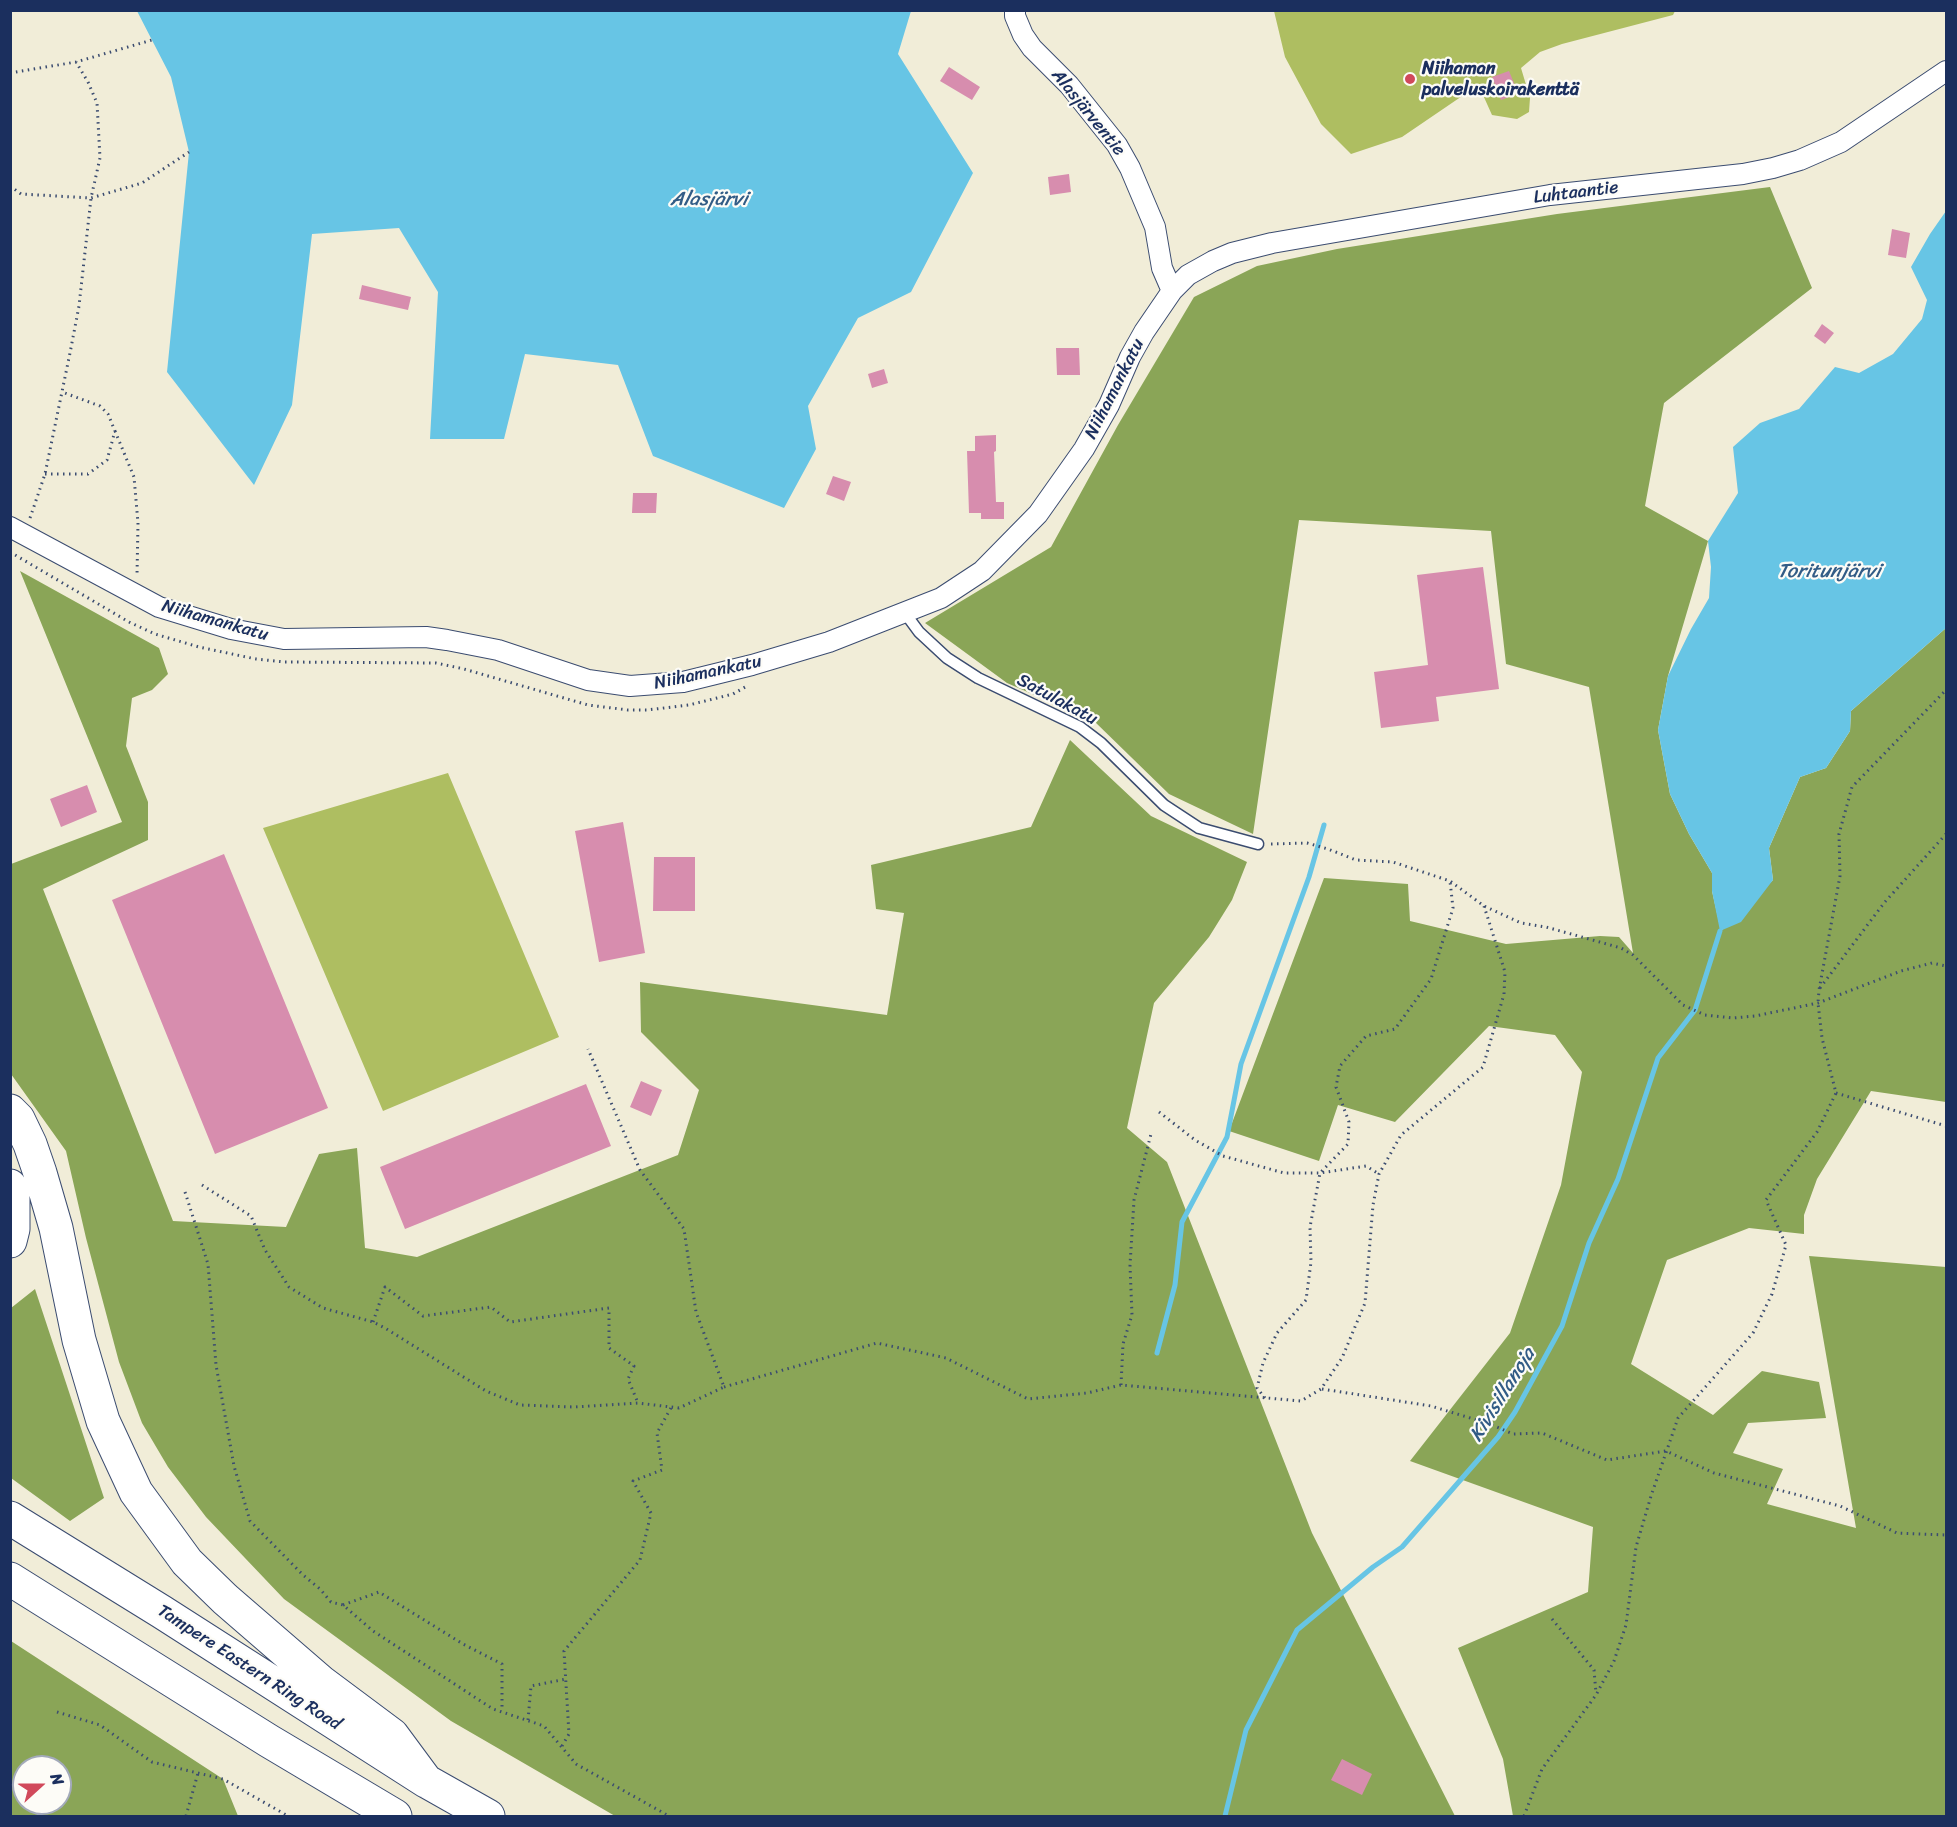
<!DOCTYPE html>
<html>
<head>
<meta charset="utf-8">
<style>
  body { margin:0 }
  #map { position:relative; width:1957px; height:1827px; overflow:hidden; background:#f1edd8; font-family:Sriracha,sans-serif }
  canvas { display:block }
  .frame { position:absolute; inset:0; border:12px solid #1b2f5e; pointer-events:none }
  .north { position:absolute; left:12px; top:1755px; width:60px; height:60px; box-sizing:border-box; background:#fdfcf7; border:2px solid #a3aaba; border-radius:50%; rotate:69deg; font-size:16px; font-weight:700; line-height:24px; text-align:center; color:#1b2f5e }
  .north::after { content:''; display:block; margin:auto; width:21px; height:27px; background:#d1495b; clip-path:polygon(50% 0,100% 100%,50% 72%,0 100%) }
</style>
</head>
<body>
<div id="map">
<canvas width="1957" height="1827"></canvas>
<div class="frame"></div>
<div class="north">N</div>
</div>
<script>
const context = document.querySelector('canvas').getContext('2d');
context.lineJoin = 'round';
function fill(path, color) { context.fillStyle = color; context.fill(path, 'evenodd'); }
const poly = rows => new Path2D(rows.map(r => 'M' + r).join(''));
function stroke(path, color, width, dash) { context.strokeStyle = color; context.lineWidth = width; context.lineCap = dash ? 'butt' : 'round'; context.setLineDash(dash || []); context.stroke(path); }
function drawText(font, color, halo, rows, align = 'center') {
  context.font = font + ' Sriracha,sans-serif'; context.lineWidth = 4.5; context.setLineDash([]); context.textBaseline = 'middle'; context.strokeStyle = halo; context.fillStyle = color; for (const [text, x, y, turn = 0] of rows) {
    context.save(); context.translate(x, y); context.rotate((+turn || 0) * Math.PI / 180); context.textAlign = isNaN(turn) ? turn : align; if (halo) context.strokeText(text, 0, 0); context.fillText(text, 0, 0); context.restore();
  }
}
fill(poly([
  [1274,11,1675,11,1673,15,1562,44,1540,52,1521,68,1530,98,1529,112,1517,119,1492,115,1483,95,1471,90,1402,137,1351,154,1321,124,1285,57],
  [448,773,559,1037,383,1111,263,828]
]), '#aebe61');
fill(poly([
  [1770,187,1812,288,1664,403,1645,506,1708,541,1668,676,1658,730,1670,794,1689,834,1712,873,1712,891,1721,931,1773,880,1769,848,1800,777,1826,768,1850,731,1851,711,1946,628,1946,1102,1871,1091,1817,1179,1804,1215,1804,1234,1749,1228,1667,1260,1631,1364,1713,1415,1762,1371,1819,1382,1826,1418,1748,1423,1733,1453,1783,1469,1767,1504,1856,1528,1809,1256,1946,1267,1946,1816,1513,1816,1503,1759,1458,1648,1588,1592,1593,1527,1410,1461,1510,1333,1561,1185,1582,1072,1555,1035,1489,1026,1395,1122,1338,1105,1319,1161,1229,1131,1324,878,1408,884,1410,921,1506,944,1600,936,1619,937,1633,953,1589,687,1506,664,1491,531,1299,520,1253,834,1169,794,1094,721,1007,683,925,623,1051,547,1118,425,1194,297,1257,266,1337,249,1557,214],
  [20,571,159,648,168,674,152,690,132,698,126,746,148,802,148,840,43,889,173,1221,286,1227,319,1154,357,1148,365,1248,417,1257,678,1155,699,1090,641,1032,640,982,887,1015,904,913,876,909,871,865,1031,827,1070,740,1151,816,1247,862,1232,900,1209,937,1154,1003,1127,1128,1167,1162,1312,1533,1455,1816,615,1816,451,1721,284,1599,206,1517,168,1467,142,1423,119,1362,86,1238,66,1151,11,1074,11,864,122,822],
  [35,1289,104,1498,70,1521,11,1478,11,1308],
  [11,1641,223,1779,238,1816,11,1816],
  [24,1767,60,1767,60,1803,24,1803]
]), '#8aa557');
fill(poly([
  [137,11,911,11,898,54,973,173,911,292,858,318,808,406,816,449,784,508,653,456,618,365,525,354,504,439,430,439,438,292,399,228,312,234,292,405,254,485,167,372,189,152,171,77],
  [1946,211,1946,628,1851,711,1850,731,1826,768,1800,777,1769,848,1773,880,1741,922,1720,931,1712,891,1712,873,1689,834,1670,794,1658,730,1668,676,1691,629,1709,598,1711,567,1708,541,1738,493,1733,447,1760,423,1799,409,1835,367,1859,373,1893,354,1922,319,1927,300,1911,267,1930,234]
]), '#67c5e5');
stroke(poly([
  [1157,1353,1175,1285,1182,1222,1227,1137,1241,1064,1309,877,1324,825],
  [1225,1816,1246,1730,1297,1630,1373,1567,1402,1547,1498,1437,1515,1412,1562,1326,1589,1243,1618,1179,1658,1058,1695,1010,1720,931]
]), '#67c5e5', 5);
fill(poly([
  [949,67,980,87,972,100,940,81],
  [1509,71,1516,88,1513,89,1515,95,1501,100,1492,77],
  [1069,174,1071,192,1050,195,1048,177],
  [1892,229,1910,233,1906,258,1888,255],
  [362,285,411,297,408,310,359,299],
  [1822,324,1834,333,1825,344,1814,336],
  [1056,348,1079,348,1080,375,1057,375],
  [884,369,888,383,872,388,868,374],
  [996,435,996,451,994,452,996,502,1004,502,1004,519,981,519,981,513,969,513,967,451,975,451,975,436],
  [833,476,851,482,844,501,826,494],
  [633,493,657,493,656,513,632,513],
  [1483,567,1499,689,1436,697,1439,721,1381,728,1374,672,1428,665,1417,575],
  [87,785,97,812,61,827,50,799],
  [623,822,645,953,599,962,575,831],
  [224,854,328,1108,215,1154,112,900],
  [654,857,695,857,695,911,653,911],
  [641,1081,662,1090,651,1116,630,1107],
  [586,1084,611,1146,405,1229,380,1167],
  [1342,1759,1372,1774,1362,1795,1331,1780]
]), '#d78dae');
const service = poly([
  [905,613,919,632,947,658,978,678,1080,727,1101,743,1164,805,1199,828,1258,844]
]);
const minor = poly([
  [1015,10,1015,16,1023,35,1032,48,1069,85,1117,145,1130,168,1155,227,1162,268,1172,291],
  [10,527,159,607,231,629,284,639,426,637,447,640,498,650,588,680,630,686,683,682,752,665,829,642,941,598,982,571,1038,514,1084,449,1109,405,1130,357,1144,332,1172,291,1188,275,1213,261,1232,253,1272,243,1550,195,1743,174,1773,168,1800,160,1841,142,1946,71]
]);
const motorway = poly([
  [10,1111,18,1119,30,1144,40,1173,56,1228,79,1340,103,1421,136,1492,187,1562,225,1599,321,1682,392,1735,426,1781],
  [10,1186,13,1195,13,1229,10,1241],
  [10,1518,162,1612,426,1781,488,1816],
  [10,1579,269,1741,395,1816]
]);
stroke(service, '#3b4c70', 13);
stroke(minor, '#3b4c70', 22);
stroke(motorway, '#3b4c70', 35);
stroke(poly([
  [10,73,76,62,152,40],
  [10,186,21,194,91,198,142,183,189,152],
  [115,431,134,477,138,523,137,575],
  [45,474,88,474,107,460,115,431,108,414,100,406,62,392],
  [30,518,45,474,70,353,79,306,91,198,100,158,97,103,88,82,76,62],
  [10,552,129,622,155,634,199,647,256,659,285,662,436,663,464,669,588,705,628,710,647,710,689,705,733,694,747,686],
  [1271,844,1307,843,1328,849,1356,860,1393,862,1450,881,1484,906,1521,923,1546,927,1621,948,1633,955,1683,1005,1705,1015,1733,1018,1755,1016,1818,1003,1901,971,1932,963,1946,966],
  [1820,988,1884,903,1946,834],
  [1836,1093,1946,1126],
  [1159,1112,1195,1140,1223,1156,1284,1173,1320,1173,1366,1166,1379,1174],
  [202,1185,251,1216,265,1250,289,1287,323,1308,373,1322,385,1328,486,1391,520,1405,574,1407,638,1403,679,1408,724,1387,696,1312,684,1229,640,1170,588,1049],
  [185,1192,208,1264,216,1365,234,1466,250,1521,303,1575,320,1589,331,1602,343,1605,373,1631,493,1709,544,1726,576,1764,669,1816],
  [373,1322,385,1287,423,1316,491,1307,510,1322,609,1308,609,1348,634,1366,628,1379,638,1403],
  [1121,1385,1123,1344,1132,1315,1130,1265,1134,1200,1151,1134],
  [724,1387,877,1343,946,1358,1028,1399,1087,1393,1121,1385,1301,1401,1321,1389,1342,1358,1365,1303,1373,1205,1379,1174,1401,1135,1483,1067,1504,994,1505,972,1484,906],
  [1322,1389,1431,1406,1490,1424,1513,1434,1542,1433,1607,1460,1666,1451,1714,1473,1840,1506,1897,1533,1946,1535],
  [1265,1398,1257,1388,1263,1363,1277,1333,1306,1300,1311,1262,1310,1227,1320,1173,1348,1144,1349,1122,1336,1087,1340,1066,1366,1036,1395,1029,1431,979,1453,908,1450,881],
  [343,1605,379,1592,463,1644,502,1664,502,1711],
  [1552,1619,1594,1670,1596,1693],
  [57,1712,100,1725,152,1762,223,1779,288,1816],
  [528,1720,531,1686,566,1679],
  [562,1746,569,1734,564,1651,640,1560,651,1513,633,1481,662,1470,657,1433,672,1406],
  [186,1816,198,1773],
  [1524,1816,1542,1769,1596,1695,1614,1661,1626,1625,1636,1547,1651,1496,1678,1418,1753,1333,1772,1294,1786,1245,1766,1200,1817,1132,1836,1093,1822,1038,1818,1003,1819,990,1840,876,1839,834,1852,787,1946,690]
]), '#3b4c70', 3, [1.5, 4.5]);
stroke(service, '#fff', 10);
stroke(minor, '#fff', 20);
stroke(motorway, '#fff', 33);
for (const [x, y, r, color] of [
  [1410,79,6,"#d1495b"]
]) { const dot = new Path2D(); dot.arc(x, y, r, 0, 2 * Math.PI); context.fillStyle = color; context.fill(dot); stroke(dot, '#fdfcf7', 2); }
drawText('bold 18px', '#1b2f5e', '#fdfcf7', [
  ["Niihaman",1422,69],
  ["palveluskoirakenttä",1422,90]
], 'left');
drawText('18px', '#1b2f5e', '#fdfcf7', [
  ["Alasjärventie",1088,113,51],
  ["Luhtaantie",1576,193,-7],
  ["Niihamankatu",1115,389,-63],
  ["Niihamankatu",215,621,16],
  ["Niihamankatu",708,673,-12],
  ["Satulakatu",1057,700,28],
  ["Tampere Eastern Ring Road",249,1668,33]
]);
drawText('italic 20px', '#325c86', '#fdfcf7', [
  ["Alasjärvi",709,200],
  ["Toritunjärvi",1829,572],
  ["Kivisillanoja",1503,1395,-58]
]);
</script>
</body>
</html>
